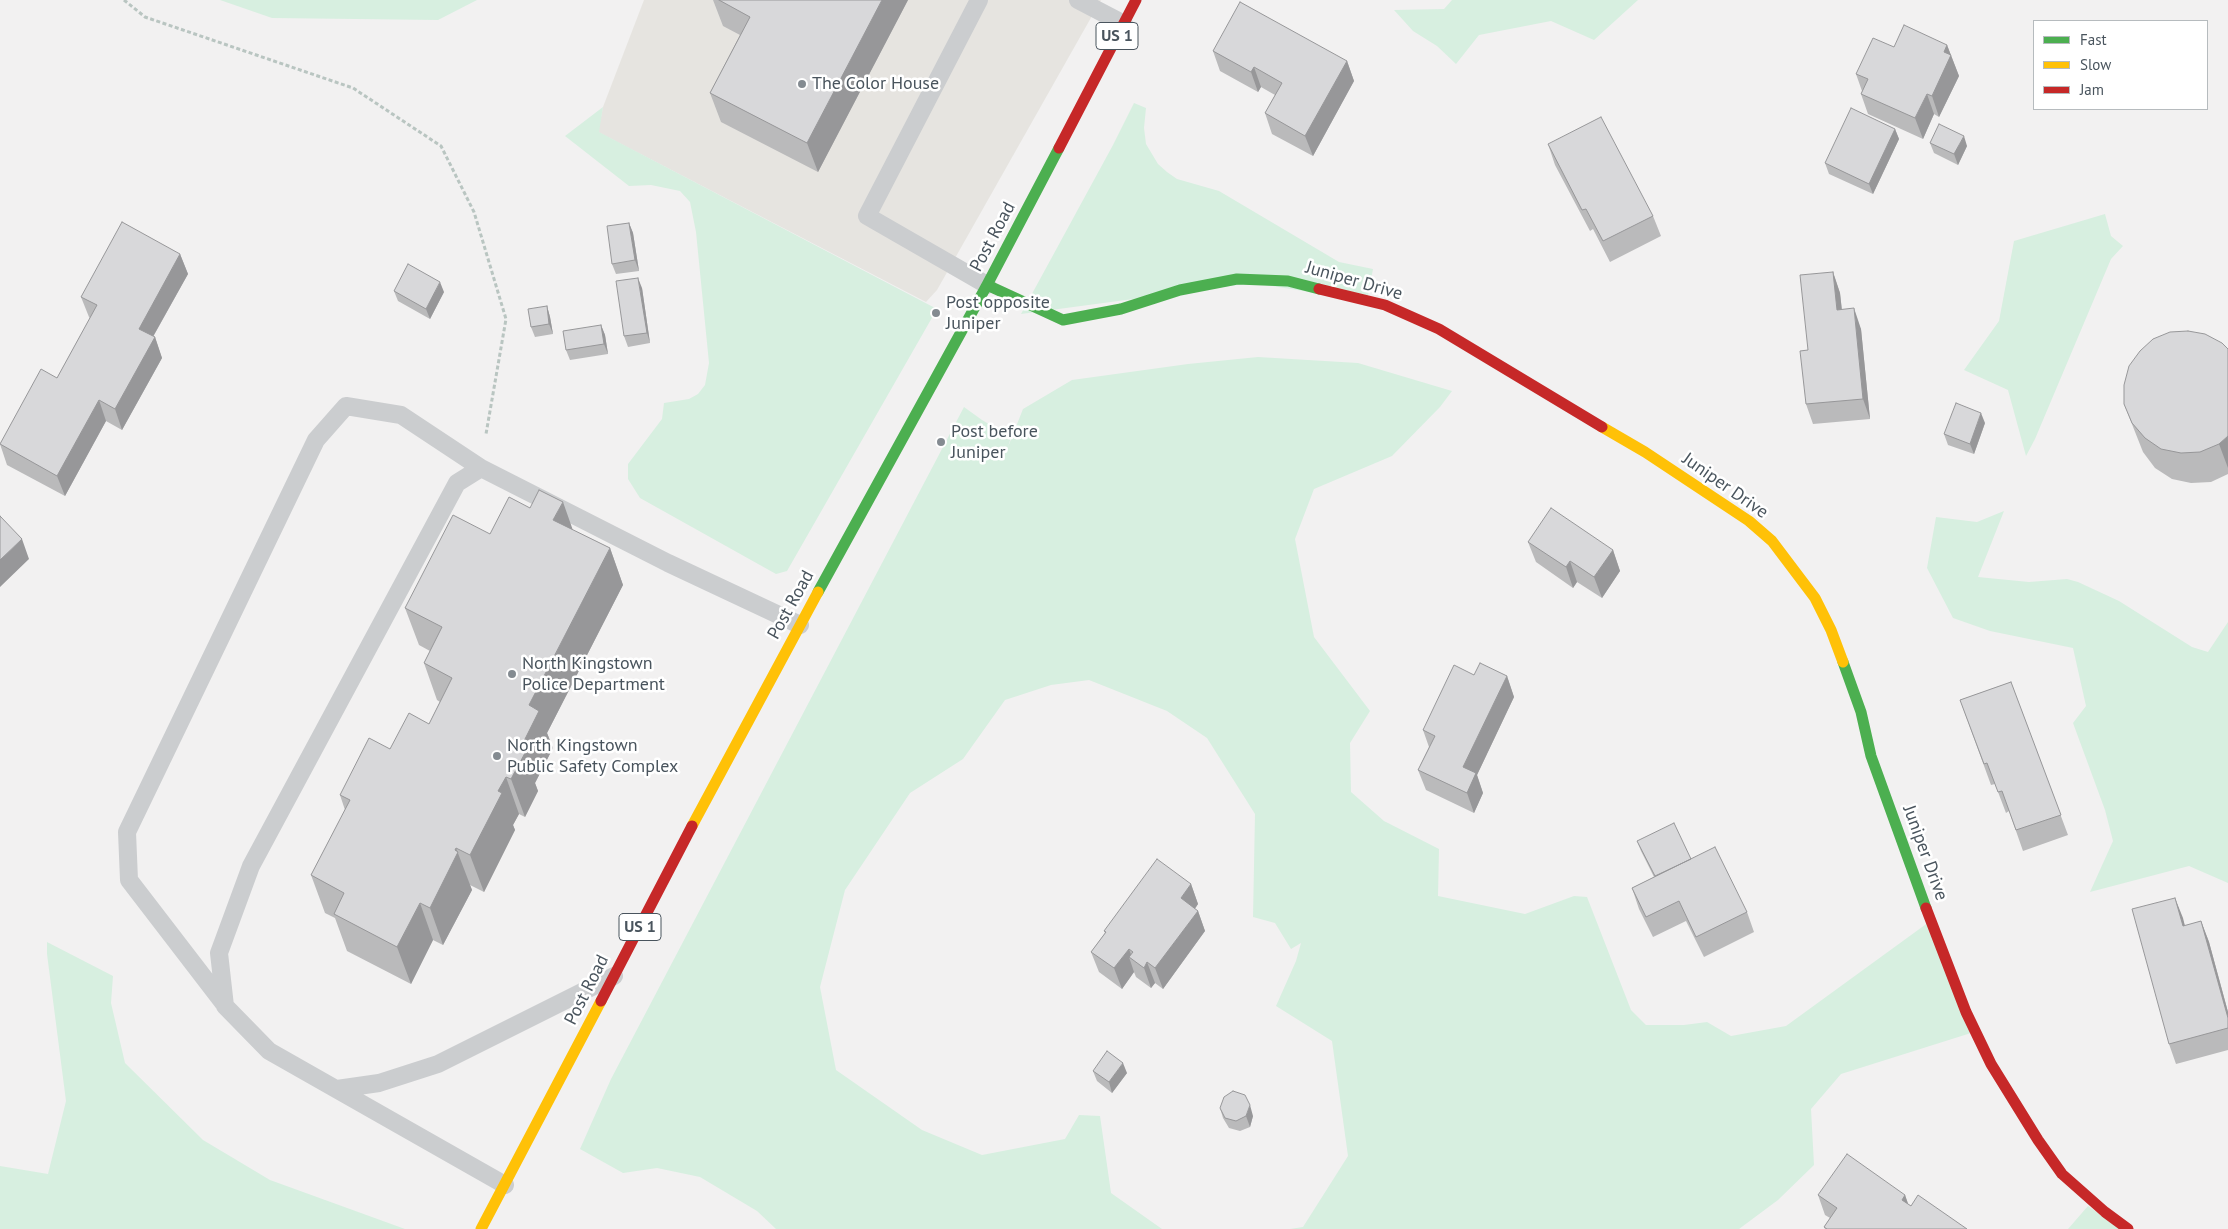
<!DOCTYPE html>
<html>
<head>
<meta charset="utf-8">
<style>
  body { margin:0 }
  #map { position:relative; width:2228px; height:1229px; overflow:hidden; background:#f2f1f1; font-family:"PT Sans",sans-serif }
  canvas { display:block }
  .legend { position:absolute; left:2033px; top:20px; width:175px; height:90px; box-sizing:border-box; background:#fff; border:1px solid #b6bbbe; margin:0; padding:6px 9px; list-style:none; font-size:15px; color:#49545d }
  .legend li { display:flex; align-items:center; gap:10px; height:25px }
  .legend b { width:25px; border:1px solid #b6bbbe }
</style>
</head>
<body>
<div id="map">
<canvas width="2228" height="1229"></canvas>
<ul class="legend">
<li><b style="height:6px;background:#4caf50"></b>Fast</li>
<li><b style="height:6px;background:#ffc107"></b>Slow</li>
<li><b style="height:6px;background:#c62828"></b>Jam</li>
</ul>
</div>
<script>
const context = document.querySelector('canvas').getContext('2d');
context.lineJoin = 'round';
function fill(path, color) { context.fillStyle = color; context.fill(path, 'evenodd'); }
const poly = rows => new Path2D(rows.map(r => 'M' + r).join(''));
function stroke(path, color, width, dash) { context.strokeStyle = color; context.lineWidth = width; context.lineCap = dash ? 'butt' : 'round'; context.setLineDash(dash || []); context.stroke(path); }
function drawText(font, color, halo, rows, align = 'center') {
  context.font = font + ' "PT Sans",sans-serif'; context.lineWidth = 5; context.setLineDash([]); context.textBaseline = 'middle'; context.strokeStyle = halo; context.fillStyle = color; for (const [text, x, y, turn = 0] of rows) {
    context.save(); context.translate(x, y); context.rotate((+turn || 0) * Math.PI / 180); context.textAlign = isNaN(turn) ? turn : align; if (halo) context.strokeText(text, 0, 0); context.fillText(text, 0, 0); context.restore();
  }
}
fill(poly([
  [644,0,1101,0,937,290,926,302,598,132,603,107]
]), '#e6e4e0');
fill(poly([
  [220,0,477,0,438,20,272,18],
  [1452,0,1638,0,1594,40,1551,21,1479,35,1456,64,1437,46,1413,31,1394,10,1444,9],
  [1134,103,1146,108,1144,128,1146,144,1158,164,1167,172,1177,179,1219,191,1339,262,1373,269,1367,301,1253,283,1021,314,1113,145],
  [603,107,599,132,937,309,787,571,776,574,640,498,628,479,628,464,662,419,664,403,689,399,698,394,705,385,709,363,696,232,690,202,680,191,651,185,629,186,565,136],
  [2105,214,2111,236,2123,246,2111,259,2035,439,2026,456,2008,390,1964,370,1999,321,2014,241],
  [1258,357,1358,363,1452,391,1440,407,1392,456,1314,489,1295,539,1314,637,1370,711,1350,743,1351,792,1384,821,1439,849,1438,896,1525,914,1574,896,1587,897,1631,1010,1646,1025,1684,1025,1707,1022,1731,1036,1786,1026,1929,922,1971,1033,1841,1074,1811,1109,1814,1165,1778,1200,1739,1229,1290,1229,1303,1227,1348,1156,1332,1041,1276,1006,1296,961,1301,943,1291,949,1275,923,1253,917,1255,814,1207,738,1167,711,1089,680,1051,685,1005,700,963,759,910,793,845,890,820,987,836,1070,922,1130,982,1155,1065,1139,1079,1115,1100,1116,1111,1193,1162,1229,776,1229,757,1211,700,1177,657,1168,623,1173,580,1149,611,1079,964,407,982,420,1011,437,1008,447,1023,409,1072,380,1188,364],
  [2004,511,1978,577,2029,582,2067,579,2078,582,2119,601,2192,647,2208,652,2228,622,2228,883,2189,866,2090,892,2113,841,2105,810,2073,723,2086,706,2073,648,1990,631,1953,618,1927,568,1936,517,1977,522],
  [47,942,113,976,111,1003,125,1063,203,1140,270,1180,405,1229,0,1229,0,1166,48,1174,66,1101,47,954],
  [2088,1206,2121,1229,2068,1229]
]), '#d7efe0');
stroke(poly([
  [124,0,145,17,353,88,441,146,474,212,506,319,486,434]
]), '#b9c5c1', 3, [4, 2.5]);
stroke(poly([
  [979,0,867,216,987,285],
  [1078,0,1124,24],
  [225,1005,129,880,127,832,316,440,346,406,401,415,481,468],
  [337,1089,379,1083,438,1064,614,976],
  [505,1185,269,1051,225,1006,219,953,251,866,457,483,481,468,668,563,800,625]
]), '#cbcdcf', 18);
stroke(poly([
  [987,285,1063,320,1121,309,1180,290,1237,279,1288,281,1319,289],
  [818,592,987,285,1059,148],
  [1843,662,1861,712,1871,756,1926,908]
]), '#4caf50', 11);
stroke(poly([
  [1602,427,1645,452,1749,521,1772,541,1815,598,1831,630,1843,662],
  [692,826,818,592],
  [481,1229,601,1001]
]), '#ffc107', 11);
stroke(poly([
  [1059,148,1136,0],
  [1319,289,1385,305,1439,329,1602,427],
  [1926,908,1966,1012,1991,1064,2038,1140,2062,1174,2105,1212,2128,1229],
  [601,1001,692,826]
]), '#c62828', 11);
fill(poly([
  [713,0,908,0,818,172,721,122,710,93,740,35,723,26],
  [1947,45,1959,76,1939,117,1934,114,1923,139,1868,114,1861,94,1862,91,1856,74,1894,47],
  [1213,51,1347,61,1354,81,1313,156,1272,134,1265,113,1275,95,1261,87,1258,92,1220,71],
  [1895,129,1899,139,1873,194,1829,174,1825,163],
  [1930,143,1967,146,1958,165,1934,153],
  [1548,144,1653,216,1661,236,1610,262,1593,229,1590,231,1555,165],
  [629,223,633,233,639,271,616,274,612,264],
  [180,254,188,274,153,337,155,337,162,358,122,430,106,421,65,496,7,465,0,444,57,378,90,318,89,317,81,297],
  [1833,272,1840,293,1842,310,1861,329,1870,419,1813,424,1806,404,1808,350],
  [642,288,650,343,628,347,624,336],
  [394,291,444,292,430,319,398,301],
  [547,306,550,317,553,334,535,337,531,327],
  [601,325,605,335,608,354,570,360,566,350],
  [2228,349,2228,474,2211,482,2191,483,2172,479,2155,468,2143,452,2124,404],
  [1985,423,1974,454,1948,445,1944,434],
  [573,530,610,548,623,585,547,733,553,748,535,783,538,791,525,817,519,814,513,825,515,830,484,892,470,885,472,890,443,945,433,940,411,984,347,951,335,918,325,913,311,875,345,810,340,795,390,749,429,724,440,702,437,700,424,663,430,651,419,645,405,608,490,534],
  [1528,542,1613,550,1620,571,1602,598,1577,582,1573,588,1536,562],
  [1474,675,1507,676,1514,697,1477,775,1483,793,1474,813,1426,790,1418,770,1429,747,1423,730],
  [2011,682,2068,835,2023,851,2009,811,2006,813,1995,784,1991,785,1960,700],
  [1637,841,1691,859,1747,912,1754,932,1704,957,1686,921,1653,937,1639,909,1632,888,1654,877,1641,851],
  [1191,884,1198,904,1195,909,1198,911,1205,931,1163,989,1155,983,1151,988,1136,977,1134,972,1122,989,1099,972,1091,952,1105,933,1104,931],
  [2175,898,2185,926,2201,921,2209,942,2228,1012,2228,1050,2176,1064,2169,1044],
  [1093,1071,1127,1073,1112,1093,1097,1081],
  [1220,1108,1253,1116,1250,1127,1240,1131,1229,1128,1223,1118],
  [1818,1195,1905,1195,1908,1204,1911,1206,1967,1229,1825,1229,1824,1227,1830,1218,1825,1215]
]), '#bababb');
fill(poly([
  [882,0,908,0,818,172,807,143],
  [1947,45,1959,76,1939,117,1932,96,1944,52],
  [1347,61,1354,81,1313,156,1305,136],
  [1254,67,1261,87,1258,92,1251,72],
  [1927,94,1934,114,1923,139,1915,118],
  [1895,129,1899,139,1873,194,1869,184],
  [1964,136,1967,146,1958,165,1954,154],
  [629,223,633,233,639,271,635,260],
  [180,254,188,274,146,349,139,329],
  [1833,272,1840,293,1844,331,1837,310],
  [638,278,642,288,650,343,647,333],
  [440,282,444,292,430,319,426,309],
  [547,306,550,317,553,334,549,324],
  [1854,308,1861,329,1870,419,1863,399],
  [601,325,605,335,608,354,604,344],
  [155,337,162,358,122,430,115,409],
  [99,400,106,421,65,496,57,476],
  [1981,413,1985,423,1974,454,1970,444],
  [2228,436,2228,468,2219,444],
  [563,502,576,539,553,520],
  [22,539,29,559,0,587,0,560],
  [610,548,623,585,547,733,553,748,535,783,538,791,525,817,511,779,519,751,529,705],
  [1613,550,1620,571,1602,598,1594,577],
  [1570,561,1577,582,1573,588,1566,567],
  [1507,676,1514,697,1477,775,1483,793,1474,813,1467,793,1463,767],
  [506,777,519,814,513,825,515,830,484,892,470,855,498,791],
  [456,848,472,890,443,945,430,908],
  [1191,884,1198,904,1188,918,1181,898],
  [2175,898,2183,918,2190,947,2183,926],
  [420,903,433,940,411,984,397,947],
  [1198,911,1205,931,1163,989,1155,968],
  [2201,921,2209,942,2228,1012,2228,1018],
  [1129,949,1133,960,1129,957,1134,972,1122,989,1114,968],
  [1147,962,1155,983,1151,988,1144,968],
  [1123,1063,1127,1073,1112,1093,1109,1082],
  [1250,1105,1253,1116,1250,1127,1246,1116],
  [1905,1195,1912,1215,1902,1200]
]), '#979799');
const building = poly([
  [719,0,882,0,807,143,710,93,750,17,719,0],
  [1240,2,1347,61,1305,136,1265,113,1282,83,1254,67,1251,72,1213,51,1240,2],
  [1904,25,1947,45,1944,52,1951,55,1932,96,1927,94,1915,118,1861,94,1868,79,1856,74,1873,38,1894,47,1904,25],
  [1851,108,1895,129,1869,184,1825,163,1851,108],
  [1601,117,1653,216,1603,241,1586,209,1582,210,1548,144,1601,117],
  [1939,124,1964,136,1954,154,1930,143,1939,124],
  [122,222,180,254,139,329,155,337,115,409,99,400,57,476,0,444,41,369,57,378,97,305,81,297,122,222],
  [629,223,635,260,612,264,607,226,629,223],
  [408,264,440,282,426,309,394,291,408,264],
  [1833,272,1837,310,1854,308,1863,399,1806,404,1800,351,1808,350,1800,275,1833,272],
  [638,278,647,333,624,336,616,281,638,278],
  [547,306,549,324,531,327,528,309,547,306],
  [601,325,604,344,566,350,563,331,601,325],
  [2188,331,2205,334,2222,343,2228,349,2228,436,2219,444,2200,452,2181,453,2161,449,2145,438,2132,423,2124,404,2124,385,2129,366,2140,351,2153,339,2170,332,2188,331],
  [1956,403,1981,413,1970,444,1944,434,1956,403],
  [539,490,563,502,553,520,610,548,529,705,539,711,519,751,525,753,511,779,506,777,498,791,502,793,470,855,456,848,455,850,458,852,430,908,420,903,397,947,334,914,344,893,311,875,350,800,340,795,369,738,390,749,409,713,429,724,452,678,424,663,442,627,405,608,453,515,490,534,509,497,530,508,539,490],
  [1551,508,1613,550,1594,577,1570,561,1566,567,1528,542,1551,508],
  [0,516,22,539,0,560,0,516],
  [1480,663,1507,676,1463,767,1476,773,1467,793,1418,770,1435,736,1423,730,1454,665,1474,675,1480,663],
  [2011,682,2061,815,2016,830,2002,791,1998,792,1987,763,1984,764,1960,700,2011,682],
  [1674,823,1691,859,1655,876,1637,841,1674,823],
  [1715,847,1747,912,1696,937,1679,901,1646,917,1632,888,1715,847],
  [1157,859,1191,884,1181,898,1198,911,1155,968,1147,962,1144,968,1129,957,1133,952,1129,949,1114,968,1091,952,1106,932,1104,931,1157,859],
  [2175,898,2183,926,2201,921,2228,1018,2228,1028,2169,1044,2132,909,2175,898],
  [1107,1051,1123,1063,1109,1082,1093,1071,1107,1051],
  [1233,1091,1245,1095,1250,1105,1246,1116,1236,1121,1225,1118,1220,1108,1224,1097,1233,1091],
  [1847,1154,1905,1195,1902,1200,1911,1206,1918,1195,1967,1229,1827,1229,1824,1227,1837,1208,1818,1195,1847,1154]
]);
fill(building, '#d8d8da');
stroke(building, '#979799', 1);
for (const [x, y, r, color] of [
  [802,84,5,"#848b91"],
  [936,313,5,"#848b91"],
  [941,442,5,"#848b91"],
  [512,674,5,"#848b91"],
  [497,756,5,"#848b91"]
]) { const dot = new Path2D(); dot.arc(x, y, r, 0, 2 * Math.PI); context.fillStyle = color; context.fill(dot); stroke(dot, '#fff', 2); }
for (const [x, y, w] of [
  [1117,36,42],
  [640,927,42]
]) { const box = new Path2D(); box.roundRect(x - w / 2, y - 13.5, w, 27, 4); context.fillStyle = '#fff'; context.fill(box); stroke(box, '#49545d', 1); }
drawText('bold 16px', '#49545d', null, [
  ["US 1",1117,36],
  ["US 1",640,927]
]);
drawText('18px', '#49545d', '#fff', [
  ["The Color House",812,84],
  ["Post opposite",946,303],
  ["Juniper",946,324],
  ["Post before",951,432],
  ["Juniper",951,453],
  ["North Kingstown",522,664],
  ["Police Department",522,685],
  ["North Kingstown",507,746],
  ["Public Safety Complex",507,767]
], 'left');
drawText('18px', '#49545d', '#fff', [
  ["Post Road",993,237,-62],
  ["Juniper Drive",1354,281,16],
  ["Juniper Drive",1725,486,35],
  ["Post Road",791,605,-61],
  ["Juniper Drive",1925,853,70],
  ["Post Road",587,990,-63]
]);
</script>
</body>
</html>
